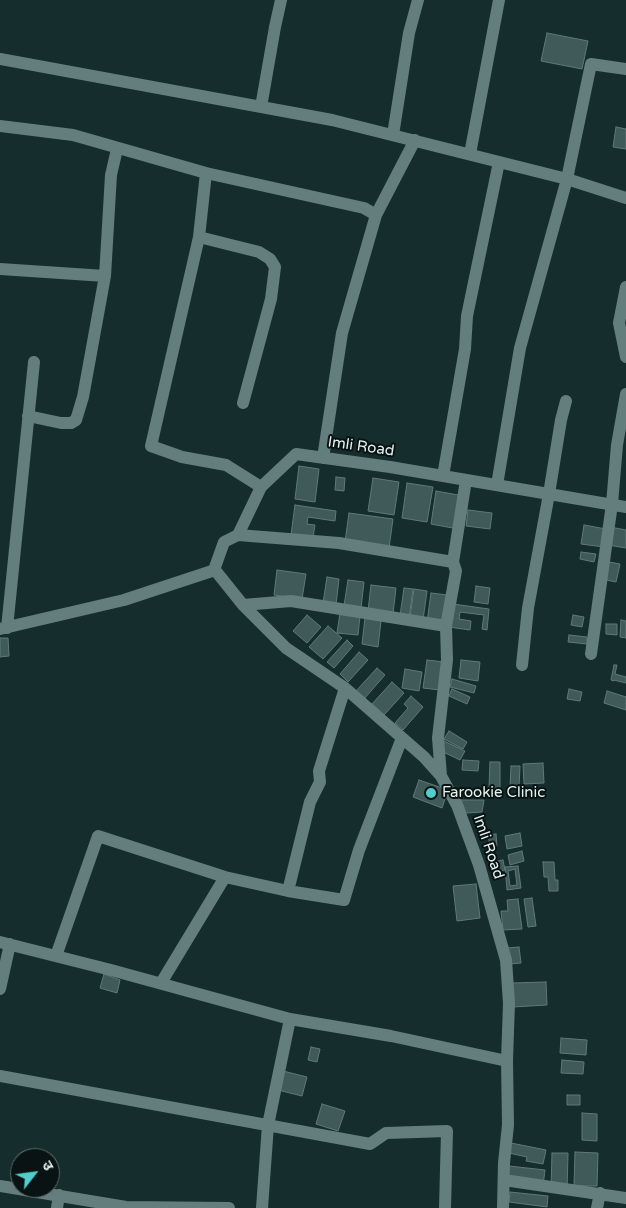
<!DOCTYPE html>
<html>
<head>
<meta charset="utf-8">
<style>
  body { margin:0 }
  #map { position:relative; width:626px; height:1208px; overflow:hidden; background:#152d2d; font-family:"Varela Round","Noto Sans Devanagari",sans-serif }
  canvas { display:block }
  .north { position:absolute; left:10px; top:1148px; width:50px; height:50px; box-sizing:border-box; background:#091313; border:1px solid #616d6d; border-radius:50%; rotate:60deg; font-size:14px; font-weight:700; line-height:20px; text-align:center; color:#e5f3f3 }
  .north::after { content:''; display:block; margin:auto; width:18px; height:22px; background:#52cdcd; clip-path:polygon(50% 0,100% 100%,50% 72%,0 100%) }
</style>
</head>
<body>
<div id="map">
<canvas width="626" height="1208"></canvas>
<div class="north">उ</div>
</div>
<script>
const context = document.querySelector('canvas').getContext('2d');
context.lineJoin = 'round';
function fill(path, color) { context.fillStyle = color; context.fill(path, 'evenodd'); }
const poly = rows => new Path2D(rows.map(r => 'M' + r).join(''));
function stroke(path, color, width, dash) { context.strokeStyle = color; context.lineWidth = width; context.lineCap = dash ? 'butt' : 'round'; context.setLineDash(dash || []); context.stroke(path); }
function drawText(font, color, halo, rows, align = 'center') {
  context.font = font + ' "Varela Round",sans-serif'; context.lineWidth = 4; context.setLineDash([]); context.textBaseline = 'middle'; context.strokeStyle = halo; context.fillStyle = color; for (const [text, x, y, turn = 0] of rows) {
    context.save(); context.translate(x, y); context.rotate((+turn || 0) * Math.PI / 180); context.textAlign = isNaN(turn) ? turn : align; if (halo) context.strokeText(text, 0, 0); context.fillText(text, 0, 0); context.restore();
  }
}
const building = poly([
  [547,33,588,41,582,69,541,61,547,33],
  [616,127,626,129,626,149,613,147,616,127],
  [299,466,319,469,315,502,295,499,299,466],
  [336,477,345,478,344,491,335,490,336,477],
  [373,478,399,482,394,515,368,511,373,478],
  [407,483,433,487,427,522,402,518,407,483],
  [436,491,464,496,458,529,431,524,436,491],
  [295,505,336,511,335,521,308,517,307,524,315,525,313,538,291,535,295,505],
  [468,510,492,513,490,529,466,526,468,510],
  [349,513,393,519,389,548,345,542,349,513],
  [584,525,606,529,604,547,581,544,584,525],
  [610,527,626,530,626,548,608,545,610,527],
  [581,552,596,554,594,562,580,559,581,552],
  [604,561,620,564,616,582,601,579,604,561],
  [277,570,306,574,302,599,274,595,277,570],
  [327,577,339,579,336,605,323,603,327,577],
  [348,580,364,582,361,608,344,606,348,580],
  [371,585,396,588,393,614,368,611,371,585],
  [476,586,490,588,488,604,474,602,476,586],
  [404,588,413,589,409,618,400,616,404,588],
  [414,589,427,591,423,620,410,618,414,589],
  [431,593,447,595,443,625,427,622,431,593],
  [453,604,489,609,487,630,482,629,484,615,460,612,459,619,471,621,470,630,449,627,453,604],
  [340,613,360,616,358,635,337,633,340,613],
  [307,615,321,627,307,643,293,631,307,615],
  [573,615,584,617,582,627,571,625,573,615],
  [365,618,381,621,378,647,362,644,365,618],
  [621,620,626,621,626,638,620,637,621,620],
  [606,624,617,624,617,635,606,634,606,624],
  [328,626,342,638,323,659,309,647,328,626],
  [569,635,587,637,587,644,568,642,569,635],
  [0,638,8,638,9,656,0,657,0,638],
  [347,640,353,646,334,668,327,662,347,640],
  [359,652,368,660,348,682,340,674,359,652],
  [427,660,444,662,440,690,423,688,427,660],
  [461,660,480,662,478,681,459,678,461,660],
  [614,665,617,665,615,674,626,677,626,683,614,680,614,681,611,680,614,665],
  [377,668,385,675,364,699,356,691,377,668],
  [405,669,422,672,419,691,402,688,405,669],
  [452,679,476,686,474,693,450,687,452,679],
  [392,682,404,693,384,715,372,704,392,682],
  [452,689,470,697,467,704,449,696,452,689],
  [569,689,582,692,580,701,567,699,569,689],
  [607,691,626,697,626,710,604,703,607,691],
  [411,696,423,707,403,730,395,723,408,708,404,704,411,696],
  [449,731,467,742,463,749,444,739,449,731],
  [444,741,465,751,460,760,439,750,444,741],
  [463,760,479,761,478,771,462,770,463,760],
  [490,762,500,762,500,788,489,788,490,762],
  [543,763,544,783,524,784,523,764,543,763],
  [511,766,520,766,519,787,510,787,511,766],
  [419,780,448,790,442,808,413,797,419,780],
  [461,800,484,800,482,812,466,813,461,800],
  [520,833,522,846,507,849,505,836,520,833],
  [496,834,497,846,490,846,488,835,496,834],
  [522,851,524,861,510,865,508,855,522,851],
  [503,860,505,870,494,872,492,862,503,860],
  [543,862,554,862,555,880,558,880,558,891,549,891,548,877,544,877,543,862],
  [518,866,521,888,507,890,505,867,518,866],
  [515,869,517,885,510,886,508,871,515,869],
  [476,884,480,918,457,921,453,886,476,884],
  [532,898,536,926,528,927,524,899,532,898],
  [518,899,522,929,503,930,501,911,508,911,507,900,518,899],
  [519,947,521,963,509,964,507,948,519,947],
  [104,974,120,980,117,993,100,988,104,974],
  [546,982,547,1005,513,1007,512,983,546,982],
  [561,1038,587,1040,586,1055,560,1053,561,1038],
  [311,1047,320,1049,317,1062,308,1060,311,1047],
  [562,1060,584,1062,583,1074,561,1073,562,1060],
  [283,1071,307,1077,302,1096,278,1090,283,1071],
  [567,1095,580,1095,580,1105,567,1105,567,1095],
  [322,1104,345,1111,338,1131,316,1124,322,1104],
  [582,1113,597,1114,597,1141,582,1140,582,1113],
  [511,1143,546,1150,543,1164,526,1161,527,1157,509,1153,511,1143],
  [575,1152,598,1153,597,1186,574,1186,575,1152],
  [552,1153,568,1153,567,1192,551,1191,552,1153],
  [509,1166,545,1170,543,1186,507,1182,509,1166],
  [510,1192,548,1196,547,1207,509,1202,510,1192]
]);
fill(building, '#405959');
stroke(building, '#5f7979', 1);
stroke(poly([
  [0,59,332,120,567,179,626,198],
  [261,107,275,27,281,0],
  [0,126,73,135,206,173,364,208,376,215,342,333,323,458],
  [393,135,409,33,418,0],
  [470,154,499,0],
  [206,173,199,237,151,446,182,457,226,465,261,487],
  [376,215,415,140],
  [199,237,259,252,270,259,275,267,271,299,243,403],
  [0,269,105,276],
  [626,287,619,323,626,357],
  [28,416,61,423,71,423,76,420,83,397,105,276,111,175,117,149],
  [443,476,465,349,467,316,499,162],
  [497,485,520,348,567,179,591,64,626,69],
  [238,535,339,543,453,562],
  [214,570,224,542,238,535,261,487,296,454,390,467,626,507],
  [243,605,291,601,446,626],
  [7,628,34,362],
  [0,629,124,600,215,570,243,605,286,648,345,688,424,757,441,776,457,805,479,865,506,960,509,1003,507,1061,508,1125,504,1163,503,1208],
  [591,654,612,504,617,445,626,394],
  [522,665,528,608,549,494,561,420,566,401],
  [441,776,438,738,447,660,446,626,456,571,453,562,466,480],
  [288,891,310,802,320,782,319,771,345,688],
  [0,942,111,970,290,1019,391,1036,507,1061],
  [56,956,98,836,225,877,288,891,344,900,359,850,402,738],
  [161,983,225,877],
  [0,989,10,944],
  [0,1076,370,1144,386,1133,447,1131,445,1208],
  [504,1180,626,1198],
  [0,1186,126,1207,229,1208],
  [57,1208,59,1195],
  [262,1208,268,1125,290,1019],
  [597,1208,600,1193]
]), '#647e7d', 12);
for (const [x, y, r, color] of [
  [431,793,6,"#52cdcd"]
]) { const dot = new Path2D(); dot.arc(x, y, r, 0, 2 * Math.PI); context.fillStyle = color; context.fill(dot); stroke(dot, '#091313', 2); }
drawText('15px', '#e5f3f3', '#091313', [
  ["Imli Road",361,447,8],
  ["Imli Road",488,847,71]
]);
drawText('15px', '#e5f3f3', '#091313', [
  ["Farookie Clinic",442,793]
], 'left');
</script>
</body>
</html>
